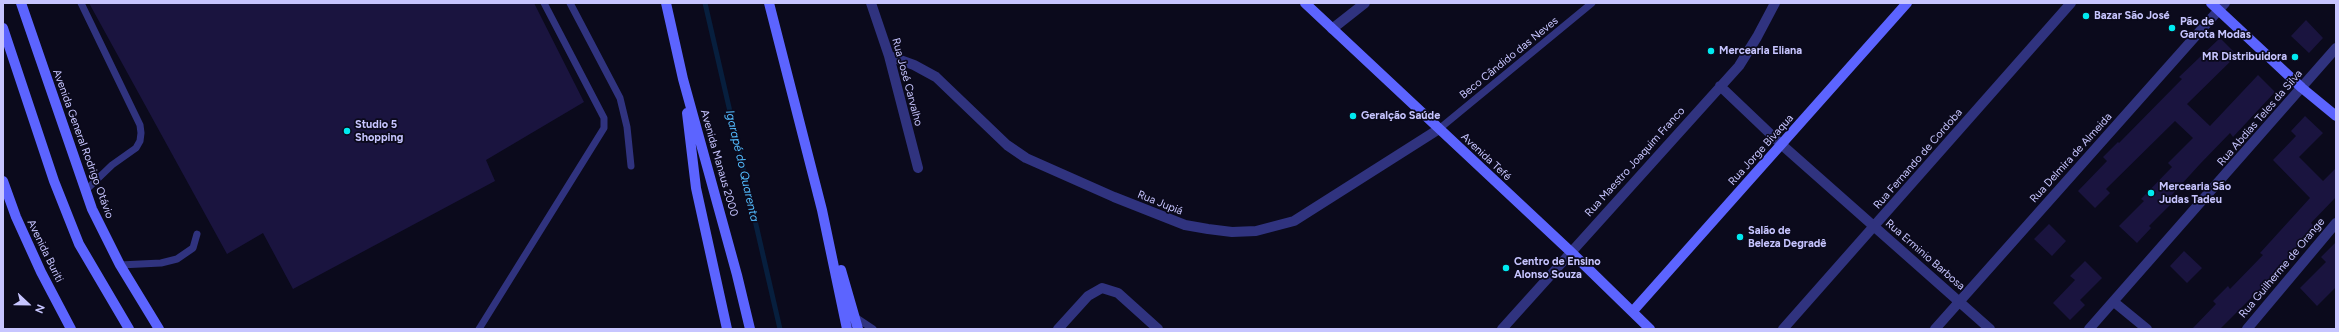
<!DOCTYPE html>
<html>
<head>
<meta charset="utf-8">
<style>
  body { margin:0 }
  #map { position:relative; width:2339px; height:332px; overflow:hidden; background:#0b0a1c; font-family:Figtree,sans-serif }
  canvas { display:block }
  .frame { position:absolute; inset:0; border:4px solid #c7c5ff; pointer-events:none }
  .north { position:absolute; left:8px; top:284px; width:40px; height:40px; -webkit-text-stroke:3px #0b0a1c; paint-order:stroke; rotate:112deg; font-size:11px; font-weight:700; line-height:16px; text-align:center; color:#c7c5ff }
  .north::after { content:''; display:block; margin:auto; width:14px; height:18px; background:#c7c5ff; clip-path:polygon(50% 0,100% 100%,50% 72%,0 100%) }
</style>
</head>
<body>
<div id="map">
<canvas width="2339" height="332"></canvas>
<div class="frame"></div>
<div class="north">N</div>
</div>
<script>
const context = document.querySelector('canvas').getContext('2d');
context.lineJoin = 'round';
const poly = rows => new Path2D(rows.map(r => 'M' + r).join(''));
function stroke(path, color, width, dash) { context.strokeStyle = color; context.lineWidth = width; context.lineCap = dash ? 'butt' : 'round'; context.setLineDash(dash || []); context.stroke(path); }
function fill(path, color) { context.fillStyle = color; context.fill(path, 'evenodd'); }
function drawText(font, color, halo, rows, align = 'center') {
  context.font = font + ' Figtree,sans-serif'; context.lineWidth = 3.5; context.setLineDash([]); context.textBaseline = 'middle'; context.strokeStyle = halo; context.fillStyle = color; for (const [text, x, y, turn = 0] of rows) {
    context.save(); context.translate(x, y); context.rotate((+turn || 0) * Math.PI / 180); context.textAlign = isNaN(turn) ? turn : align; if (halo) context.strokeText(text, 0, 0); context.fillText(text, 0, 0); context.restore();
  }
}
stroke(poly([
  [705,3,780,329]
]), '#071f3e', 5);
fill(poly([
  [89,3,534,3,584,102,486,160,495,181,293,289,263,233,227,254],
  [2306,20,2323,38,2309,53,2291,36],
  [2220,38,2237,55,2187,104,2210,126,2258,75,2275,92,2233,137,2230,133,2200,164,2170,197,2174,201,2149,226,2151,228,2137,243,2119,226,2144,201,2141,199,2172,167,2168,163,2193,138,2175,121,2106,189,2110,193,2095,208,2078,191,2107,161,2103,157,2118,142,2119,143,2182,79,2179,77],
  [2305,116,2323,133,2299,157,2323,181,2336,168,2336,197,2311,223,2316,228,2290,253,2293,255,2267,281,2269,284,2255,299,2252,297,2220,329,2192,329,2216,304,2213,301,2228,286,2230,289,2263,255,2260,253,2310,198,2273,160,2296,136,2291,131],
  [2049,224,2066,241,2052,256,2034,239],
  [2336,242,2336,287,2317,306,2300,288,2326,262,2321,257],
  [2184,251,2202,268,2187,283,2170,266],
  [2085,261,2102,278,2080,300,2085,305,2070,320,2053,303,2075,280,2070,276]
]), '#1a143f');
stroke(poly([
  [81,3,140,125,141,133,140,141,136,148,112,165,85,191],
  [570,3,620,98,627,127,631,166],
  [1439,129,1592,3],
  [120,265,161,263,177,259,193,248,197,234],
  [855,317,873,329],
  [479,329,604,128,604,118,544,3]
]), '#30337f', 7);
stroke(poly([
  [871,3,889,56,918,168],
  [1332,29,1365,3],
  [889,56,914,65,936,77,1007,145,1026,158,1114,197,1185,225,1208,229,1232,232,1256,231,1294,221,1439,129],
  [1720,86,1782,145,1990,329],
  [2114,302,2147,329],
  [1058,329,1088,296,1102,288,1118,293,1158,329],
  [1502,329,1739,66,1757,37,1775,3],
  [1783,329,2071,3],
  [1935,329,2225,3],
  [2089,329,2336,48],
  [2247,329,2336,223]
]), '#30337f', 10);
stroke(poly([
  [21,3,92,209,120,265,159,329],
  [666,3,683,79,737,275,750,329],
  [769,3,822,210,847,329],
  [1305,3,1571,252,1650,329],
  [2211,3,2302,88,2336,116],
  [3,28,54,181,79,244,129,329],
  [687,113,696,188,727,329],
  [3,181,16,217,41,272,71,329],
  [841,270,858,329],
  [1633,311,1907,3]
]), '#5c64ff', 10);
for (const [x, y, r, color] of [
  [2086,16,4,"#00eaf0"],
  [2172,28,4,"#00eaf0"],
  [1711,51,4,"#00eaf0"],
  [2295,57,4,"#00eaf0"],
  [1353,116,4,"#00eaf0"],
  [347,131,4,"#00eaf0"],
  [2151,193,4,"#00eaf0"],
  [1740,237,4,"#00eaf0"],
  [1506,268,4,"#00eaf0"]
]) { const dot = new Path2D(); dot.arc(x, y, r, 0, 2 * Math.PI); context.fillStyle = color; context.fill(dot); stroke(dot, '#0b0a1c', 1.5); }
drawText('bold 11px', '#c7c5ff', '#0b0a1c', [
  ["Bazar São José",2094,16],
  ["Pão de",2180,22],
  ["Garota Modas",2180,35],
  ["Mercearia Eliana",1719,51],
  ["MR Distribuidora",2287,57,"right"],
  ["Geralção Saúde",1361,116],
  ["Studio 5",355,125],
  ["Shopping",355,138],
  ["Mercearia São",2159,187],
  ["Judas Tadeu",2159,200],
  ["Salão de",1748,231],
  ["Beleza Degradê",1748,244],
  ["Centro de Ensino",1514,262],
  ["Alonso Souza",1514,275]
], 'left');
drawText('11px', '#c7c5ff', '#0b0a1c', [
  ["Beco Cândido das Neves",1509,58,-39],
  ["Rua José Carvalho",907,82,75],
  ["Rua Abdias Teles da Silva",2260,118,-49],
  ["Avenida General Rodrigo Otávio",83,144,70],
  ["Rua Jorge Bivaqua",1761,150,-48],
  ["Avenida Tefé",1486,157,43],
  ["Rua Delmira de Almeida",2071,158,-48],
  ["Rua Fernando de Cordoba",1918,159,-49],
  ["Rua Maestro Joaquim Franco",1635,162,-48],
  ["Avenida Manaus 2000",719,163,74],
  ["Rua Jupiá",1160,203,22],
  ["Avenida Buriti",45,251,64],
  ["Rua Erminio Barbosa",1925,255,41],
  ["Rua Guilherme de Orange",2282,268,-50]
]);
drawText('italic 12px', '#53bcff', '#0b0a1c', [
  ["Igarapé do Quarenta",742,166,77]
]);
</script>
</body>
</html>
